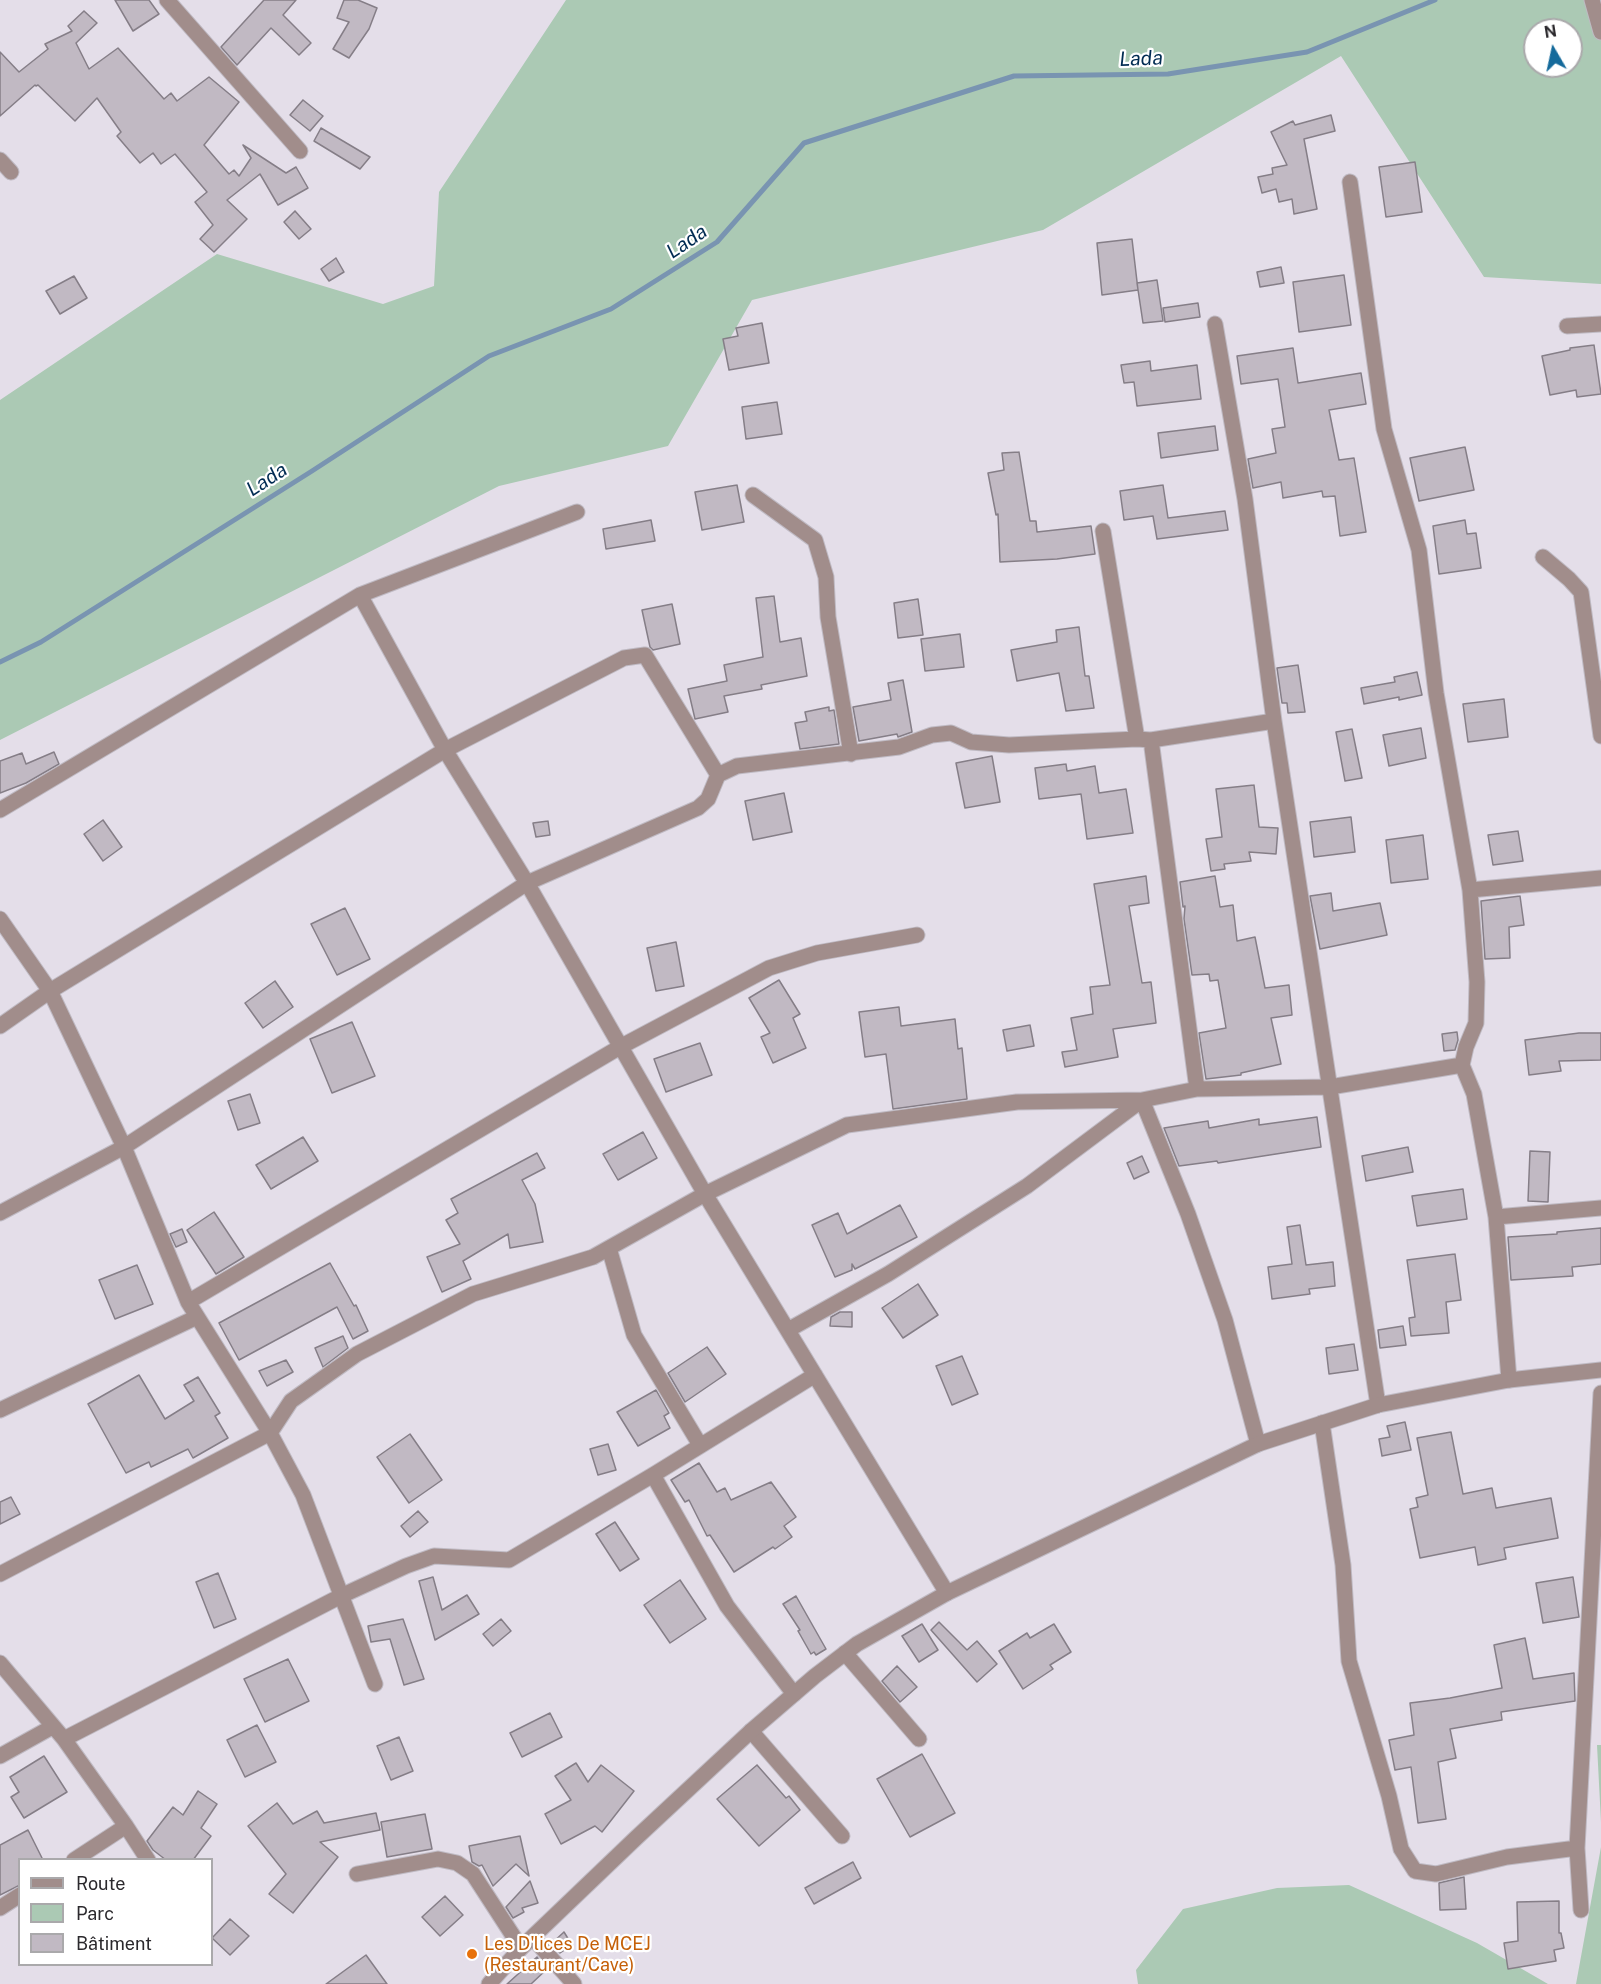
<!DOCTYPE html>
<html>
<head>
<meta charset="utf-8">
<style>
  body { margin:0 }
  #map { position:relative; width:1601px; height:1984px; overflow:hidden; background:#e4dee9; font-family:"Public Sans",sans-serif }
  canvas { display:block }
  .legend { position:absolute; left:18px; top:1858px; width:195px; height:108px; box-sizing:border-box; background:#fff; border:2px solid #aaa9ab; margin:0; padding:8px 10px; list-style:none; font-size:18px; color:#2b292d }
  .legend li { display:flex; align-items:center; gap:12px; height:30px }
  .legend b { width:30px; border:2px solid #aaa9ab }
  .north { position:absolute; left:1523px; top:18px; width:60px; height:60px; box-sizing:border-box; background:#fff; border:2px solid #aaa9ab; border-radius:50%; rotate:351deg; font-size:16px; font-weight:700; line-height:24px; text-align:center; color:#2b292d }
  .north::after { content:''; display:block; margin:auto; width:21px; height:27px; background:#156a9b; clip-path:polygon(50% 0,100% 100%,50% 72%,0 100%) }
</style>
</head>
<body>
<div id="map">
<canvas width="1601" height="1984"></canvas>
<ul class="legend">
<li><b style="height:8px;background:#a18d8b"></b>Route</li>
<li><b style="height:16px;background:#abc9b4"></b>Parc</li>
<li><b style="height:16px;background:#c1b9c3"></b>Bâtiment</li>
</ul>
<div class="north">N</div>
</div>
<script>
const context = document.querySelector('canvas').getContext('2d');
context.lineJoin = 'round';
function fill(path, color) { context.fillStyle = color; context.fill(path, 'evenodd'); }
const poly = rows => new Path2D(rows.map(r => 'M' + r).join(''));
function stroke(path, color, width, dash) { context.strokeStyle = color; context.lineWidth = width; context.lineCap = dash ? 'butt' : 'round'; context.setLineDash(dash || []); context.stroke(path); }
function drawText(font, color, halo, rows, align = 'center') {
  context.font = font + ' "Public Sans",sans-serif'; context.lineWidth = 4.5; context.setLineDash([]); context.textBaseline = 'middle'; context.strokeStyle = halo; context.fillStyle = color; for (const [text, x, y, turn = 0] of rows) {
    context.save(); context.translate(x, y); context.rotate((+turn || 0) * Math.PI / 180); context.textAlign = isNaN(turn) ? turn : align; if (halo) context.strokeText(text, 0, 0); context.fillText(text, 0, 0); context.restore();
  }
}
fill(poly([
  [566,0,1601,0,1601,284,1484,277,1341,56,1043,230,752,300,668,446,499,486,0,740,0,400,217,254,383,304,434,286,439,192],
  [1535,30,1571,30,1571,66,1535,66],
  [1597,1745,1601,1745,1601,1822],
  [1601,1847,1601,1984,1576,1984],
  [1349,1885,1477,1943,1548,1984,1138,1984,1136,1970,1183,1909,1277,1888]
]), '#abc9b4');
stroke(poly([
  [0,662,41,642,312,471,489,356,611,309,717,242,804,143,1014,76,1168,74,1307,52,1435,0]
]), '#7994b1', 5);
const building = poly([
  [115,0,149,0,159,14,133,31,115,0],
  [264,0,296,0,283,15,311,43,299,55,271,28,237,65,221,47,264,0],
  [344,0,358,0,377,8,369,29,349,58,333,49,349,22,337,18,344,0],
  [84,11,97,23,76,43,89,69,118,48,164,99,171,93,177,101,209,77,239,102,204,145,229,174,234,170,239,176,251,158,243,145,286,173,296,167,308,188,278,205,260,174,227,200,247,219,214,252,200,239,213,225,195,202,207,192,175,154,161,164,153,153,140,163,117,136,121,132,97,98,75,121,38,85,36,86,35,85,0,116,0,52,19,72,48,49,45,44,72,31,68,26,84,11],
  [303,100,323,116,310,131,290,115,303,100],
  [1331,115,1335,131,1304,139,1317,209,1294,214,1292,199,1279,202,1276,189,1262,193,1258,177,1273,174,1272,168,1287,165,1271,132,1293,121,1295,125,1331,115],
  [321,128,370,157,360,169,314,141,321,128],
  [1415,162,1422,212,1386,217,1379,167,1415,162],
  [295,211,311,229,299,239,284,222,295,211],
  [1132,239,1138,290,1102,295,1097,243,1132,239],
  [336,258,344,272,329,281,321,269,336,258],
  [1281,267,1284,283,1260,287,1257,272,1281,267],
  [1344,275,1351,325,1299,332,1293,282,1344,275],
  [74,276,87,298,60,314,46,291,74,276],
  [1157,280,1163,321,1143,323,1137,283,1157,280],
  [1198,303,1200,317,1165,322,1163,308,1198,303],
  [762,323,769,363,729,370,723,339,738,336,736,328,762,323],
  [1594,345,1601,394,1577,397,1576,390,1550,395,1542,356,1570,350,1570,348,1594,345],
  [1293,348,1298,383,1361,373,1366,404,1329,410,1339,460,1354,458,1366,532,1340,536,1335,496,1323,497,1322,491,1283,498,1281,482,1253,488,1248,459,1276,453,1272,429,1285,427,1278,379,1241,384,1237,356,1293,348],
  [1150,361,1151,371,1197,365,1201,399,1137,406,1134,382,1124,383,1121,365,1150,361],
  [777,402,782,434,746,439,742,407,777,402],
  [1215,426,1218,450,1161,458,1158,433,1215,426],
  [1465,447,1474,490,1419,501,1410,458,1465,447],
  [1019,452,1030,521,1036,521,1037,532,1091,526,1095,554,1057,559,1000,562,998,514,996,515,988,473,1004,470,1002,453,1019,452],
  [737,485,744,522,702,530,695,492,737,485],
  [1163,485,1168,518,1225,511,1228,530,1157,539,1153,516,1124,520,1120,491,1163,485],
  [651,520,655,541,606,549,603,529,651,520],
  [1465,520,1467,534,1476,533,1481,568,1439,574,1433,526,1465,520],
  [774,596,780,642,801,638,807,676,761,685,762,689,724,696,728,712,695,719,688,689,727,681,724,665,763,657,756,598,774,596],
  [918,599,923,635,898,638,894,603,918,599],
  [672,604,680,644,653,650,650,647,642,610,672,604],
  [1079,627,1085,676,1089,676,1094,708,1066,711,1059,673,1017,681,1011,650,1057,642,1056,630,1079,627],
  [960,634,964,667,925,671,921,639,960,634],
  [1298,665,1305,712,1288,713,1287,703,1282,703,1277,668,1298,665],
  [1417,672,1422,695,1399,700,1399,697,1364,704,1361,688,1395,682,1394,677,1417,672],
  [903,680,912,732,898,737,897,734,859,741,853,707,891,700,888,683,903,680],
  [1504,699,1508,737,1468,742,1463,704,1504,699],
  [829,707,829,711,834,710,839,744,800,749,795,723,807,721,805,712,829,707],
  [1421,728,1426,758,1389,766,1383,735,1421,728],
  [1352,729,1362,778,1345,781,1336,732,1352,729],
  [54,752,59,764,26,783,0,793,0,761,22,753,26,764,54,752],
  [992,756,1000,802,965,808,956,763,992,756],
  [1066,764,1067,771,1095,766,1099,793,1126,789,1133,833,1087,839,1081,794,1039,799,1035,768,1066,764],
  [1254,785,1259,827,1278,828,1276,854,1249,852,1251,861,1224,864,1225,869,1211,871,1206,839,1222,837,1216,789,1254,785],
  [784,793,792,832,753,840,745,801,784,793],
  [1351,817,1355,852,1314,857,1310,822,1351,817],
  [103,820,122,847,103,861,84,834,103,820],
  [548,821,550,835,536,837,533,823,548,821],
  [1518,831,1523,861,1493,865,1488,835,1518,831],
  [1423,835,1428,879,1391,883,1386,840,1423,835],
  [1146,876,1149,903,1129,906,1142,983,1151,982,1156,1023,1113,1029,1118,1057,1065,1067,1062,1052,1077,1050,1071,1018,1093,1014,1090,987,1110,985,1094,884,1146,876],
  [1215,876,1220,907,1233,905,1237,941,1255,937,1265,988,1289,985,1292,1015,1271,1018,1281,1064,1241,1073,1241,1075,1206,1079,1199,1033,1226,1028,1218,980,1210,981,1209,974,1192,975,1184,919,1185,906,1183,907,1180,882,1215,876],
  [1331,893,1333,911,1380,903,1387,935,1320,949,1310,896,1331,893],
  [1520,896,1524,925,1509,927,1510,958,1485,959,1481,901,1520,896],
  [345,908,370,959,337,975,311,924,345,908],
  [676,942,684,986,656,991,647,948,676,942],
  [779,980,800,1014,793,1018,806,1048,773,1063,761,1037,770,1033,749,998,779,980],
  [275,981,293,1007,263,1028,245,1003,275,981],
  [899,1007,901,1026,955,1019,958,1049,962,1048,967,1099,893,1109,886,1054,865,1057,859,1012,899,1007],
  [352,1022,375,1076,332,1093,310,1039,352,1022],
  [1030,1025,1034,1046,1007,1051,1003,1030,1030,1025],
  [1457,1032,1458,1040,1455,1050,1444,1051,1442,1034,1457,1032],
  [1579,1033,1601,1033,1601,1060,1559,1061,1561,1071,1529,1075,1525,1040,1579,1033],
  [700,1043,712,1075,666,1092,654,1059,700,1043],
  [250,1094,260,1123,238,1130,228,1101,250,1094],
  [1317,1117,1321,1147,1218,1163,1217,1161,1179,1166,1164,1128,1208,1121,1209,1128,1259,1119,1259,1125,1317,1117],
  [643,1132,657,1158,618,1180,603,1154,643,1132],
  [303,1137,318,1161,271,1189,256,1165,303,1137],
  [1408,1147,1413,1172,1366,1181,1362,1156,1408,1147],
  [1530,1151,1550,1152,1548,1202,1528,1201,1530,1151],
  [537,1153,545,1168,522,1180,535,1204,543,1242,510,1248,508,1234,463,1261,471,1279,442,1292,427,1257,460,1244,446,1220,458,1213,451,1199,537,1153],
  [1142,1156,1149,1172,1134,1179,1127,1163,1142,1156],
  [1463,1189,1467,1219,1417,1226,1412,1196,1463,1189],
  [900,1205,917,1237,855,1269,852,1264,852,1270,835,1277,812,1225,838,1213,847,1234,900,1205],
  [214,1212,244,1257,216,1274,187,1230,214,1212],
  [1300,1225,1306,1265,1333,1262,1335,1286,1309,1289,1310,1294,1272,1299,1268,1267,1292,1264,1287,1227,1300,1225],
  [1601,1228,1601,1264,1572,1267,1573,1276,1511,1280,1508,1237,1557,1234,1557,1232,1601,1228],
  [182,1229,187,1242,176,1247,170,1234,182,1229],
  [1455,1254,1461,1300,1446,1302,1449,1333,1411,1336,1409,1318,1415,1317,1407,1260,1455,1254],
  [330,1263,354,1306,356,1305,368,1331,353,1339,337,1307,239,1360,219,1323,330,1263],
  [137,1265,153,1304,115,1319,99,1280,137,1265],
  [918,1284,938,1315,903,1338,882,1308,918,1284],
  [840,1312,852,1312,852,1327,830,1326,831,1317,840,1312],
  [1403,1326,1406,1345,1380,1348,1378,1330,1403,1326],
  [343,1336,348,1348,323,1367,315,1348,343,1336],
  [1354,1344,1358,1370,1329,1374,1326,1348,1354,1344],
  [707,1347,726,1374,685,1402,668,1373,707,1347],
  [962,1356,978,1394,952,1405,936,1366,962,1356],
  [286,1360,293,1372,267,1386,259,1371,286,1360],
  [139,1375,165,1419,194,1401,184,1385,198,1377,220,1413,215,1416,228,1438,193,1458,188,1449,151,1467,149,1462,126,1473,88,1404,139,1375],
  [656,1390,669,1413,664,1416,670,1428,638,1446,617,1412,656,1390],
  [1405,1422,1411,1450,1382,1456,1379,1439,1390,1437,1387,1426,1405,1422],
  [1451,1432,1463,1494,1492,1488,1496,1508,1551,1498,1558,1538,1504,1548,1506,1559,1478,1565,1475,1547,1420,1558,1410,1509,1418,1507,1416,1498,1428,1495,1417,1438,1451,1432],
  [410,1434,442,1480,409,1503,377,1457,410,1434],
  [608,1444,616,1470,598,1475,590,1449,608,1444],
  [699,1463,717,1492,725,1488,731,1500,771,1482,796,1517,784,1526,792,1537,775,1549,773,1547,734,1572,710,1535,707,1536,689,1500,685,1502,671,1480,699,1463],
  [11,1497,20,1514,0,1524,0,1502,11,1497],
  [418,1511,428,1522,410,1537,401,1526,418,1511],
  [615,1522,639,1559,620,1571,596,1534,615,1522],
  [218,1573,236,1619,214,1628,196,1582,218,1573],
  [433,1577,442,1610,467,1595,479,1614,435,1640,419,1581,433,1577],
  [1573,1577,1579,1617,1543,1623,1536,1583,1573,1577],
  [680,1580,706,1619,670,1643,644,1605,680,1580],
  [796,1596,826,1649,816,1655,814,1652,811,1654,798,1631,800,1630,783,1604,796,1596],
  [403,1619,424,1679,404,1685,390,1639,371,1642,368,1626,403,1619],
  [501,1619,511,1631,493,1646,483,1634,501,1619],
  [939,1622,967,1650,977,1641,997,1664,977,1682,931,1630,939,1622],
  [922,1624,938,1650,919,1662,902,1636,922,1624],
  [1054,1624,1071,1652,1050,1665,1053,1669,1023,1689,999,1651,1027,1633,1030,1638,1054,1624],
  [1525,1638,1533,1679,1574,1673,1575,1701,1501,1712,1502,1720,1450,1729,1456,1758,1438,1762,1446,1819,1418,1823,1411,1767,1395,1770,1389,1740,1414,1735,1410,1703,1450,1698,1502,1688,1494,1645,1525,1638],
  [288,1659,309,1701,265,1722,244,1679,288,1659],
  [897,1666,917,1687,900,1702,882,1681,897,1666],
  [550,1713,562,1737,522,1757,510,1733,550,1713],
  [257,1725,276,1762,245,1777,227,1740,257,1725],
  [399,1737,413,1771,391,1780,377,1746,399,1737],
  [922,1754,955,1813,910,1837,877,1779,922,1754],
  [44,1756,67,1792,24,1818,11,1797,19,1792,10,1777,44,1756],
  [576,1763,588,1782,601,1765,634,1791,602,1832,595,1826,561,1844,545,1814,571,1800,555,1776,576,1763],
  [757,1765,786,1798,789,1796,800,1810,759,1846,717,1799,757,1765],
  [198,1791,217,1804,201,1828,211,1836,193,1860,166,1860,153,1850,147,1841,173,1807,183,1815,198,1791],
  [277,1803,293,1824,317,1811,324,1823,376,1813,380,1830,320,1842,338,1857,293,1913,269,1894,286,1874,248,1826,277,1803],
  [425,1814,432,1849,387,1857,381,1822,425,1814],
  [28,1830,43,1860,20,1860,20,1885,0,1895,0,1845,28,1830],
  [520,1836,529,1876,516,1864,493,1886,482,1865,479,1866,472,1862,469,1846,520,1836],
  [853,1862,861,1878,814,1904,805,1888,853,1862],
  [1464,1877,1466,1909,1440,1910,1439,1883,1464,1877],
  [530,1881,538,1903,522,1908,524,1912,513,1918,506,1907,530,1881],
  [445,1896,463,1915,440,1936,422,1917,445,1896],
  [1559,1901,1559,1933,1561,1933,1564,1948,1554,1950,1556,1961,1508,1969,1504,1943,1518,1941,1517,1902,1559,1901],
  [230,1919,249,1936,230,1955,212,1938,230,1919],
  [564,1932,572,1945,560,1953,551,1944,564,1932],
  [366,1955,387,1984,326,1984,366,1955],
  [537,1957,547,1969,531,1984,507,1984,537,1957]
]);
fill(building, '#c1b9c3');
stroke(building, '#857e87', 1.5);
const minor = poly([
  [167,0,300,151],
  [1592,0,1601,32],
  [0,160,11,172],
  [1350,182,1384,429,1419,550,1436,693,1470,890,1477,982,1476,1023,1466,1047,1462,1065,1474,1094,1496,1217,1509,1380],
  [1215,324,1245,499,1274,721,1378,1405],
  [1567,326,1601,324],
  [753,495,815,540,826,577,828,617,851,754],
  [1103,531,1137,739],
  [1543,557,1569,579,1581,592,1601,736],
  [360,595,445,750,527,883,705,1194,947,1593],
  [1151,740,1197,1089],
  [0,810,360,595,577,512],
  [1470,890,1601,878],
  [0,919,50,991,124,1147,188,1302,270,1433,303,1495,375,1684],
  [0,1026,50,991,445,750,624,658,645,655,718,775],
  [0,1213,124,1147,527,883,698,808,708,799,718,775,737,766,899,747,932,735,951,733,971,742,1009,745,1137,739,1151,740,1274,721],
  [1496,1217,1601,1208],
  [609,1248,634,1335,700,1445],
  [188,1302,620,1047,769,968,817,953,917,935],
  [788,1330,888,1274,1027,1186,1142,1100,1197,1089,1330,1087,1462,1065],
  [0,1410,197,1317],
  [1322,1423,1343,1565,1349,1661,1389,1796,1401,1849,1415,1871,1436,1874,1507,1857,1577,1848],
  [653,1475,727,1606,794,1694],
  [0,1574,270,1433,291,1401,357,1354,473,1294,593,1257,705,1194,847,1125,1017,1102,1142,1100,1188,1214,1225,1320,1258,1444],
  [845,1653,919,1739],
  [0,1663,64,1739,126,1826,148,1860],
  [751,1731,842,1836],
  [64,1739,341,1596,406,1566,434,1556,509,1560,653,1475,815,1375],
  [0,1756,52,1727],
  [74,1860,126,1826],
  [357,1874,438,1859,457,1863,473,1874,521,1948],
  [0,1908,20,1895],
  [1581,1910,1577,1848,1601,1393],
  [534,1939,574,1984]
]);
const tertiary = poly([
  [489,1984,521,1948,636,1838,751,1731,815,1676,857,1644,947,1593,1258,1444,1378,1405,1509,1380,1601,1370]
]);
stroke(minor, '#bfbac3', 17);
stroke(tertiary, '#bfbac3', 17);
stroke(minor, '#a18d8b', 15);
stroke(tertiary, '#a18d8b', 15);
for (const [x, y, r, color] of [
  [472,1954,6,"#e8710a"]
]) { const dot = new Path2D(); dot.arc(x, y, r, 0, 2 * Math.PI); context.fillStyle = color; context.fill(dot); stroke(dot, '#fff', 2); }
drawText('18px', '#c56008', '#fff', [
  ["Les D'lices De MCEJ",484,1944],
  ["(Restaurant/Cave)",484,1965]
], 'left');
drawText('italic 20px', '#002b52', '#fff', [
  ["Lada",1141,59,-2],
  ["Lada",687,242,-34],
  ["Lada",267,480,-33]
]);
</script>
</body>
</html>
